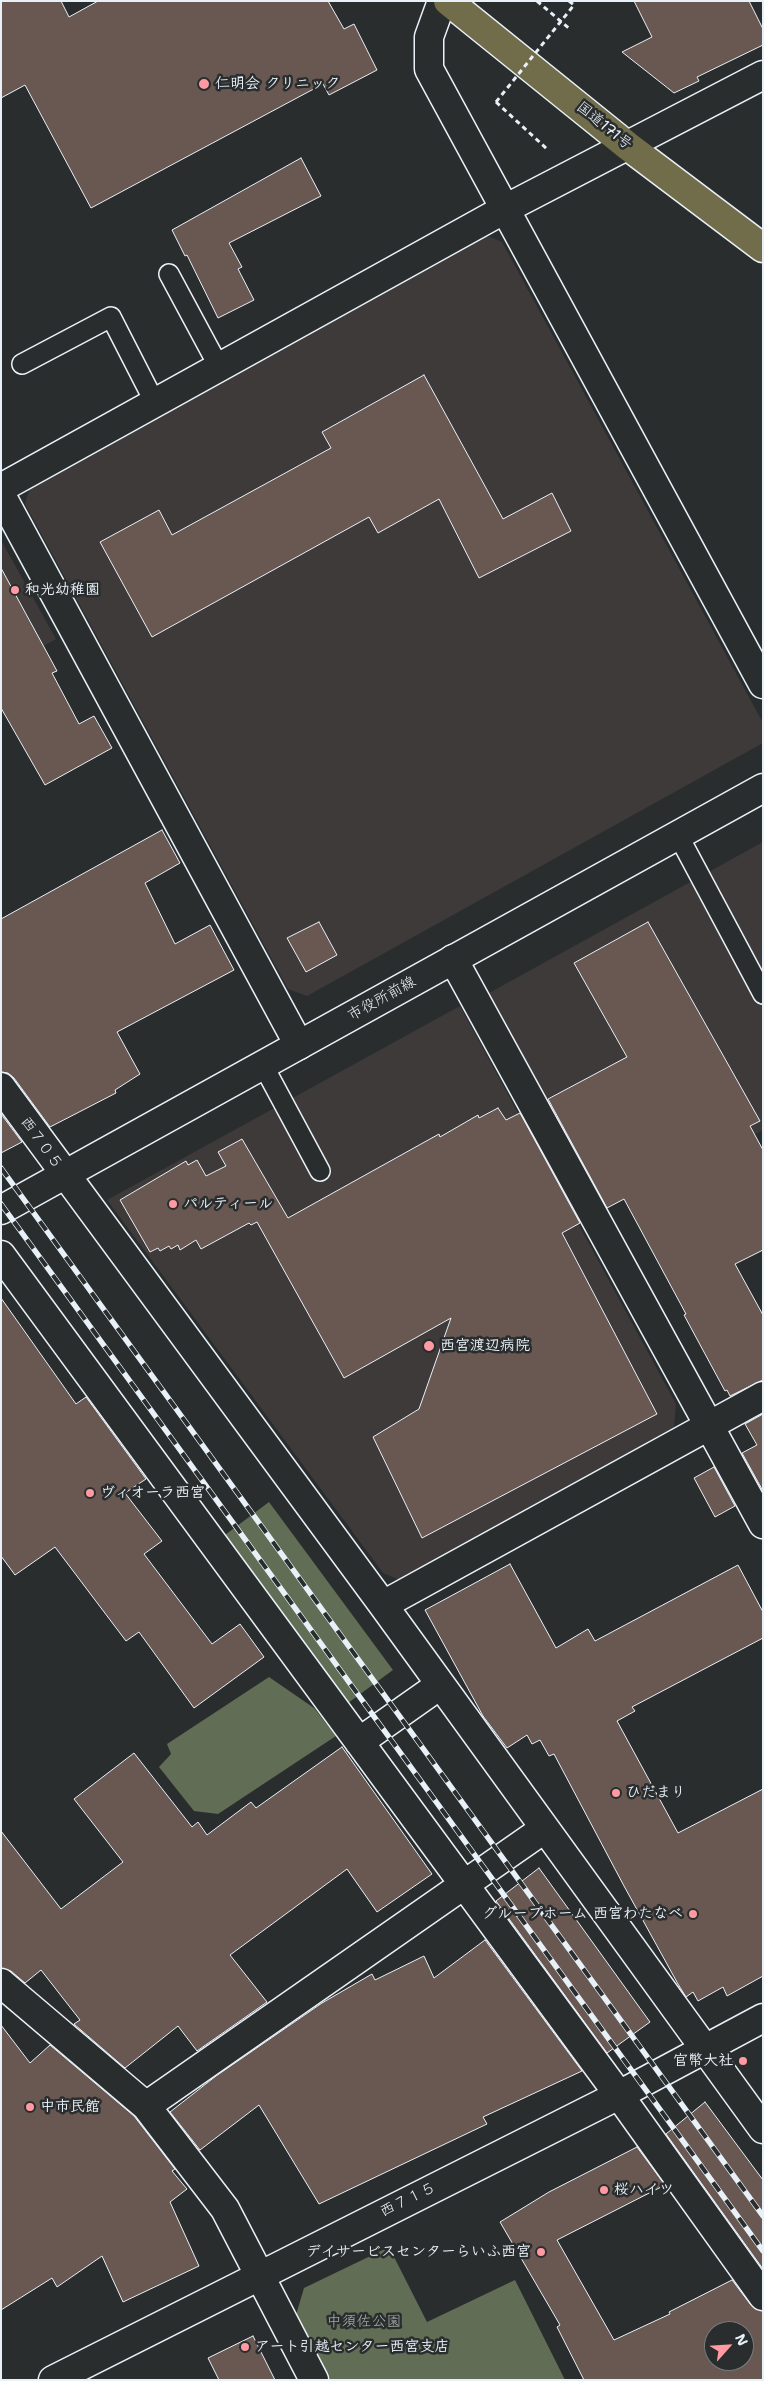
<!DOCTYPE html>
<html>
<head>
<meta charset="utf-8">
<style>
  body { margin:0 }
  #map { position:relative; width:764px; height:2381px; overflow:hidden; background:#2a2d2e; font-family:"Shantell Sans",sans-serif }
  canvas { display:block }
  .frame { position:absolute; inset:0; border:2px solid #e8f1f8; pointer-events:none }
  .north { position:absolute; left:704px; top:2321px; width:50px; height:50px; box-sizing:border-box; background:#2a2d2e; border:1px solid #767b7f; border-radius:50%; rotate:64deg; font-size:14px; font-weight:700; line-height:20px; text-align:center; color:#e8f1f8 }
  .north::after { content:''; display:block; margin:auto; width:18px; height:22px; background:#ff9aa2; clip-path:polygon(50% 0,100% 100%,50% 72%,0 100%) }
</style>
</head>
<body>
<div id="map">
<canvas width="764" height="2381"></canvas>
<div class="frame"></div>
<div class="north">N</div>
</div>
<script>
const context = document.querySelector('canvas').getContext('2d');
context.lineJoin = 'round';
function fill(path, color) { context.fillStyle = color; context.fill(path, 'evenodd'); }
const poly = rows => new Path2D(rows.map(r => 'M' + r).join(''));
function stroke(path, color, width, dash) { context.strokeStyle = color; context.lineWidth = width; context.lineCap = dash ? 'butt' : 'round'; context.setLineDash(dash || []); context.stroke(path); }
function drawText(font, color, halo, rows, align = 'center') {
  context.font = font + ' "Shantell Sans","Klee One",sans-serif'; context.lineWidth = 5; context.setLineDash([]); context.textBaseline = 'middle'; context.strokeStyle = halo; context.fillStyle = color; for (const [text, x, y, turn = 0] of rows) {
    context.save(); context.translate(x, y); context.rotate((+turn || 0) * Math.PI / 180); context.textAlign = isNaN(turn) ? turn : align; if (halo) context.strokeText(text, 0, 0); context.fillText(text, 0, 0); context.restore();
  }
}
fill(poly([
  [487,236,502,242,763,723,763,743,307,996,288,989,25,504,30,487],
  [1,540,56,639,1,669],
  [763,842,763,1130,682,1172,621,1061,544,1100,489,993],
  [460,1006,676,1404,674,1427,402,1581,383,1573,107,1200]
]), '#3d3a39');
fill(poly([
  [269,1502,393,1670,348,1703,225,1535],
  [269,1677,314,1708,336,1736,218,1814,194,1811,159,1767,171,1754,167,1744],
  [389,2247,427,2322,515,2280,565,2380,329,2380,296,2315,304,2288]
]), '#616d54');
const building = poly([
  [1,1,61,1,69,17,98,1,328,1,344,29,354,24,377,70,329,95,323,84,91,208,25,85,1,98,1,1],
  [634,1,749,1,763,29,763,45,697,77,699,81,674,93,622,52,652,37,634,1],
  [301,158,321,196,229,243,242,267,238,269,254,300,218,318,187,255,185,256,172,230,301,158],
  [424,375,503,519,552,493,571,531,479,578,439,499,378,533,369,517,152,637,100,542,159,510,172,535,331,448,322,432,424,375],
  [1,568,57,671,52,673,79,724,94,716,112,748,45,785,1,708,1,568],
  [162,830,180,863,145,883,175,944,210,925,234,970,117,1032,140,1074,115,1090,116,1093,50,1127,14,1078,8,1073,1,1072,1,919,162,830],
  [319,922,337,955,306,972,287,938,319,922],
  [648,922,760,1121,750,1126,763,1150,763,1250,735,1264,763,1315,763,1380,730,1396,727,1390,725,1391,684,1315,686,1314,624,1199,607,1208,548,1099,627,1057,574,963,648,922],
  [498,1108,506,1120,520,1113,580,1223,562,1233,657,1414,422,1538,373,1437,419,1409,451,1318,344,1378,257,1222,251,1225,249,1223,201,1249,196,1240,180,1250,178,1245,171,1249,169,1246,160,1251,158,1248,150,1252,120,1200,186,1161,188,1165,197,1160,206,1176,226,1166,218,1152,242,1139,288,1218,439,1134,440,1137,478,1115,479,1118,498,1108],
  [1,1114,22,1142,1,1153,1,1114],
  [1,1298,76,1404,86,1397,146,1479,125,1493,162,1541,144,1554,212,1644,240,1624,264,1657,194,1708,139,1632,126,1641,55,1547,15,1575,1,1556,1,1298],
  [763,1414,763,1491,742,1453,757,1445,745,1424,763,1414],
  [714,1467,735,1506,715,1517,694,1478,714,1467],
  [510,1564,556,1648,588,1629,595,1641,738,1565,763,1612,763,1638,632,1707,635,1711,617,1721,678,1833,763,1789,763,1976,727,1996,723,1987,698,2001,693,1992,686,1997,678,1984,624,1886,554,1754,549,1756,540,1740,532,1744,527,1735,507,1748,483,1716,425,1610,510,1564],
  [342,1747,432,1874,377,1912,347,1869,230,1955,267,2002,197,2051,178,2026,125,2068,74,2024,80,2020,41,1970,25,1983,11,1971,1,1968,1,1831,61,1909,123,1862,74,1799,134,1753,192,1827,198,1822,207,1835,251,1802,256,1808,342,1747],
  [539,1868,650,2022,607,2053,496,1901,539,1868],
  [485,1940,582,2071,483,2117,487,2124,319,2204,259,2105,200,2150,170,2112,216,2076,322,2003,372,1974,375,1980,424,1956,434,1978,485,1940],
  [1,2025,30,2063,50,2045,134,2116,175,2169,172,2171,187,2189,170,2202,199,2266,123,2302,102,2256,57,2287,52,2278,1,2310,1,2025],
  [705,2102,763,2180,763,2269,666,2134,705,2102],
  [637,2147,665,2185,557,2240,614,2340,670,2314,669,2312,732,2280,751,2305,763,2311,763,2380,584,2380,557,2327,560,2325,500,2222,549,2192,637,2147],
  [714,2331,744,2331,744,2361,714,2361,714,2331],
  [253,2336,275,2380,219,2380,208,2358,253,2336]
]);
fill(building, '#695852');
stroke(building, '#e8f1f8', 1);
const lane = poly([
  [169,274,219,367],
  [22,364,111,317,155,403],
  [678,835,763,994],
  [263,1065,320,1171]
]);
const street = poly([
  [442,1,429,37,429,69,763,684],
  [1,488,505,209,763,75],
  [1,495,299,1045],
  [453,959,763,1524],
  [1,1087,383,1605,763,2129],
  [1,1255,619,2095,763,2296],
  [383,1605,763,1396],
  [359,1742,440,1685],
  [1,1983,146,2106,225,2209,314,2380],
  [146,2106,544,1829]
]);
const secondary = poly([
  [1,1210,763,788],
  [53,2380,619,2095,763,2018]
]);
const highway = poly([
  [448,1,629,147,763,248]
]);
stroke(lane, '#e8f1f8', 22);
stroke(street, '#e8f1f8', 31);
stroke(secondary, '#e8f1f8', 31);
stroke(highway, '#e8f1f8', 31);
stroke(poly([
  [537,1,571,30],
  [569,1,574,5],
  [496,102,547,149]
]), '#e8f1f8', 3, [5, 4]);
stroke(lane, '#2a2d2e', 19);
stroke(street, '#2a2d2e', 28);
stroke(secondary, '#2a2d2e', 28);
stroke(highway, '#716d4b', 28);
const rail = poly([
  [1,1168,763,2216],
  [1,1204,763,2251]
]);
stroke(rail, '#e8f1f8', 5.5);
stroke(rail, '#2a2d2e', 4, [11]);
stroke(poly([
  [496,102,574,5]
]), '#e8f1f8', 3, [5, 4]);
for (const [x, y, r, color] of [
  [204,84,6,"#ff9aa2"],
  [15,590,5,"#ff9aa2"],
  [173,1204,5,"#ff9aa2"],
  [429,1346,6,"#ff9aa2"],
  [90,1493,5,"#ff9aa2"],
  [616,1793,5,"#ff9aa2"],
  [693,1914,5,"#ff9aa2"],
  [743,2061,5,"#ff9aa2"],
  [30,2107,5,"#ff9aa2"],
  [604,2190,5,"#ff9aa2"],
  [541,2252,5,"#ff9aa2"],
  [245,2347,5,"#ff9aa2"]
]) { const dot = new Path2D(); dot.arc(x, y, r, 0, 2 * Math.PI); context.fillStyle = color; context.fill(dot); stroke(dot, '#2a2d2e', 2); }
drawText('bold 15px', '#e8f1f8', '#2a2d2e', [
  ["仁明会 クリニック",215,84],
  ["和光幼稚園",25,590],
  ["パルティール",183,1204],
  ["西宮渡辺病院",440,1346],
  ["ヴィオーラ西宮",100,1493],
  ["ひだまり",626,1793],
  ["グループホーム 西宮わたなべ",683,1914,"right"],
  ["官幣大社",733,2061,"right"],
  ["中市民館",40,2107],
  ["桜ハイツ",614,2190],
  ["デイサービスセンターらいふ西宮",531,2252,"right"],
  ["アート引越センター西宮支店",255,2347]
], 'left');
drawText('15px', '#e8f1f8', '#2a2d2e', [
  ["国道171号",604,126,39],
  ["市役所前線",382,999,-29],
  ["西７０５",41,1143,54],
  ["西７１５",408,2200,-26]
]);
drawText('15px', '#abb6ae', '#2a2d2e', [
  ["中須佐公園",364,2322]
]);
</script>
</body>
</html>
